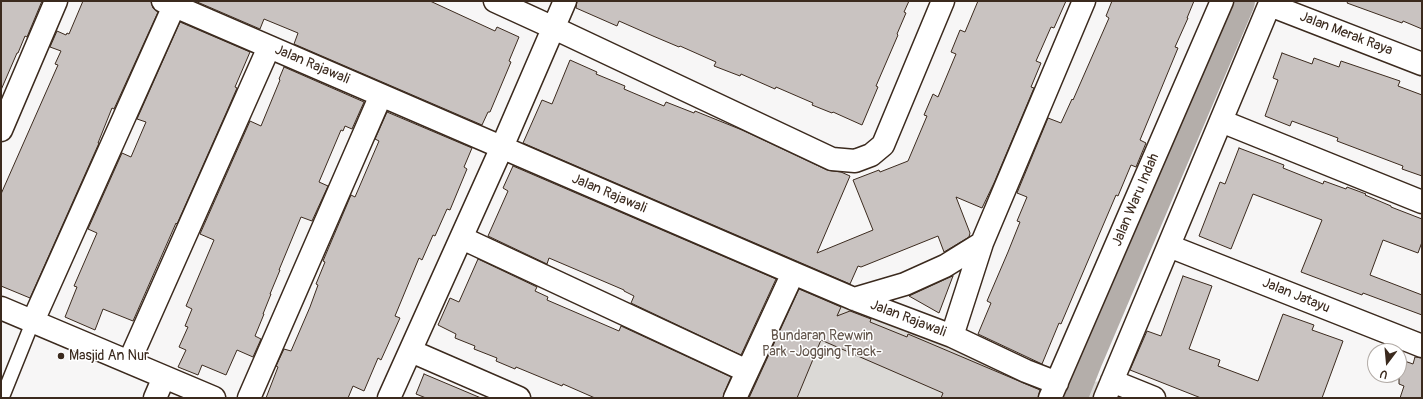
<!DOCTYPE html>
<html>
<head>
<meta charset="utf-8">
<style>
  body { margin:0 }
  #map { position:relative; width:1423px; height:399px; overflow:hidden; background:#f7f6f6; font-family:Pangolin,sans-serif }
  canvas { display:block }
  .frame { position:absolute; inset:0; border:2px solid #3b2a1e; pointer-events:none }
  .north { position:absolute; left:1367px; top:343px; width:40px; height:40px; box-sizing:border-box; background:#fff; border:1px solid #b1aaa5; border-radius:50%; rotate:196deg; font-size:11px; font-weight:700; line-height:16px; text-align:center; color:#3b2a1e }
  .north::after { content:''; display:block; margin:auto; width:14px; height:18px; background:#3b2a1e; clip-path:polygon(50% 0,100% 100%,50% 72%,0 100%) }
</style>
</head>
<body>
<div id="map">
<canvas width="1423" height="399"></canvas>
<div class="frame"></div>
<div class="north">U</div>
</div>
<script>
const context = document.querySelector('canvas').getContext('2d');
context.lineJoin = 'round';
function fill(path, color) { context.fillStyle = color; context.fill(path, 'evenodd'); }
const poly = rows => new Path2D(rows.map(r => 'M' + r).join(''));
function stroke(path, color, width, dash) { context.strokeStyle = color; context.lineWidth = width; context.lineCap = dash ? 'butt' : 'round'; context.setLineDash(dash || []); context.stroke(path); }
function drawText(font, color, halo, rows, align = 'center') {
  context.font = font + ' Pangolin,sans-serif'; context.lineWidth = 3; context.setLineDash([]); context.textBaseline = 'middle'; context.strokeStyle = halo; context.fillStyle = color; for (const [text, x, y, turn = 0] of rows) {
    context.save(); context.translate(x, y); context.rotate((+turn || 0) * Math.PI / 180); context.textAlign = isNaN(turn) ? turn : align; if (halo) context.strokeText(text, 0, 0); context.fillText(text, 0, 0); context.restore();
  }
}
fill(poly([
  [793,273,1057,383,1112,381,1154,398,735,398]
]), '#dbd9d6');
stroke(poly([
  [1066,398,1082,358,1234,1]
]), '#b4aeaa', 42);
const building = poly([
  [1,1,42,1,27,37,25,36,18,53,17,53,1,90,1,1],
  [83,1,151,1,153,8,158,12,114,109,112,108,98,143,99,143,30,298,1,286,1,194,58,65,55,64,61,51,50,47,57,31,66,35,67,33,69,34,83,1],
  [195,1,430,1,495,31,497,27,519,37,509,61,511,62,490,112,488,112,482,125,294,44,298,33,264,19,260,29,195,1],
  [577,1,909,1,904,12,906,13,897,34,898,35,876,86,878,87,862,125,833,112,832,113,812,105,813,103,776,87,775,89,741,74,740,76,714,66,716,62,680,46,679,47,653,36,619,21,617,26,576,8,577,1],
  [978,1,1066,1,1054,28,1051,27,1036,61,1041,63,1031,87,1034,88,994,183,982,208,956,197,970,233,969,237,944,252,938,236,861,267,858,266,850,284,523,143,542,100,552,104,570,60,597,72,596,74,625,86,624,89,664,106,666,102,694,113,695,111,742,130,827,170,841,172,850,176,817,253,873,230,853,180,879,170,880,172,908,161,927,116,924,115,933,94,938,97,956,54,951,52,960,30,965,32,978,1],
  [1112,1,1194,1,1187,18,1188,18,1175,47,1178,48,1140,140,1146,143,1136,167,1131,165,1118,196,1116,195,1061,324,1059,323,1042,364,978,334,991,303,987,301,1008,252,1020,222,1017,221,1027,197,1017,193,1048,118,1061,123,1072,99,1073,100,1109,18,1106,16,1112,1],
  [1348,1,1422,1,1422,29,1403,21,1402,23,1347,3,1348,1],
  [180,22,250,52,235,87,237,88,227,111,177,224,176,223,133,321,103,309,95,330,65,317,77,287,74,286,97,233,88,229,122,153,131,157,146,122,137,119,180,22],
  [1282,53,1312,64,1314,58,1339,67,1341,61,1400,81,1398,86,1422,95,1422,176,1402,169,1403,166,1337,141,1338,138,1292,121,1290,126,1265,116,1278,80,1273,78,1282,53],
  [284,67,364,102,352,129,345,126,343,131,341,130,319,182,328,186,312,221,301,217,279,270,280,270,270,294,271,294,263,314,264,314,255,336,261,339,253,357,237,350,226,375,202,365,198,375,178,367,186,350,179,347,188,327,185,326,192,309,186,306,214,240,200,234,250,121,261,126,280,80,279,79,284,67],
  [387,112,472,148,464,167,467,169,450,210,447,209,435,236,433,235,422,260,419,258,395,316,400,318,381,360,378,358,364,391,353,386,348,398,266,398,278,367,276,366,284,349,291,351,310,307,318,285,316,284,325,262,323,261,351,195,355,197,379,141,375,139,387,112],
  [1239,148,1284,165,1283,168,1323,184,1324,181,1346,189,1347,187,1366,194,1365,195,1391,206,1391,207,1422,219,1422,242,1418,253,1383,240,1370,275,1422,295,1422,315,1363,293,1362,295,1301,272,1322,220,1253,194,1231,249,1199,236,1220,182,1225,184,1239,148],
  [513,166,776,279,741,355,631,303,634,296,624,291,624,290,549,258,547,264,488,236,508,191,503,188,513,166],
  [478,259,537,287,535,291,548,297,547,300,619,331,621,326,731,377,724,393,723,398,595,398,563,384,562,386,516,367,515,369,496,361,497,358,474,349,475,346,455,338,456,334,438,325,450,298,459,302,478,259],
  [953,276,939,313,909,296,950,277,953,276],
  [1183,276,1212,286,1189,349,1220,360,1218,366,1258,381,1283,314,1314,325,1312,330,1343,341,1322,398,1201,398,1130,370,1147,331,1161,336,1183,276],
  [799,289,841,307,837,316,850,311,871,319,870,322,907,337,908,334,1040,390,1038,398,941,398,943,393,821,340,797,398,749,398,799,289],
  [1415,357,1422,358,1422,398,1400,398,1404,386,1399,384,1399,359,1413,364,1415,357],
  [424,374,481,398,426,398,416,394,424,374]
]);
fill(building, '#c9c3c1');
stroke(building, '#3b2a1e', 1);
const service = poly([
  [2,398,33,321]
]);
const minor = poly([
  [163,1,793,273,854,299,952,336,1026,371,1057,383],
  [495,1,554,28,832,159,855,161,871,155,883,145,943,1],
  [1270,5,1422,64],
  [1221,121,1422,202],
  [1,130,56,1],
  [462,238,747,371],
  [1169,246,1422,346],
  [854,299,905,284,945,266,982,243],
  [1,308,214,398],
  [33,321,174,6],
  [952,336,982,243,1084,1],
  [411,351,519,398],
  [129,362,269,47],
  [1112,381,1154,398],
  [155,398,164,377],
  [249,398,381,95],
  [389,398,502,147,565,1],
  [735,398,793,273],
  [1050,398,1222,1],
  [1105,398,1271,1]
]);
stroke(service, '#3b2a1e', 16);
stroke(minor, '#3b2a1e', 25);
stroke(service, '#fff', 13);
stroke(minor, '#fff', 22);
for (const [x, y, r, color] of [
  [61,356,4,"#3b2a1e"]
]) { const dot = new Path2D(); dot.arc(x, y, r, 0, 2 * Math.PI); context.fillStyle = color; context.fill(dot); stroke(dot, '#fff', 1.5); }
drawText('14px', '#3b2a1e', '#fff', [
  ["Jalan Merak Raya",1346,34,21],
  ["Jalan Rajawali",312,65,23],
  ["Jalan Rajawali",609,194,23],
  ["Jalan Waru Indah",1136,200,-67],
  ["Jalan Jatayu",1296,296,22],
  ["Jalan Rajawali",908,319,21]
]);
drawText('14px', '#63564c', '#fff', [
  ["Bundaran Rewwin",822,336],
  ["Park -Jogging Track-",822,352]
]);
drawText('14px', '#3b2a1e', '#fff', [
  ["Masjid An Nur",69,356]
], 'left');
</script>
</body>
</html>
